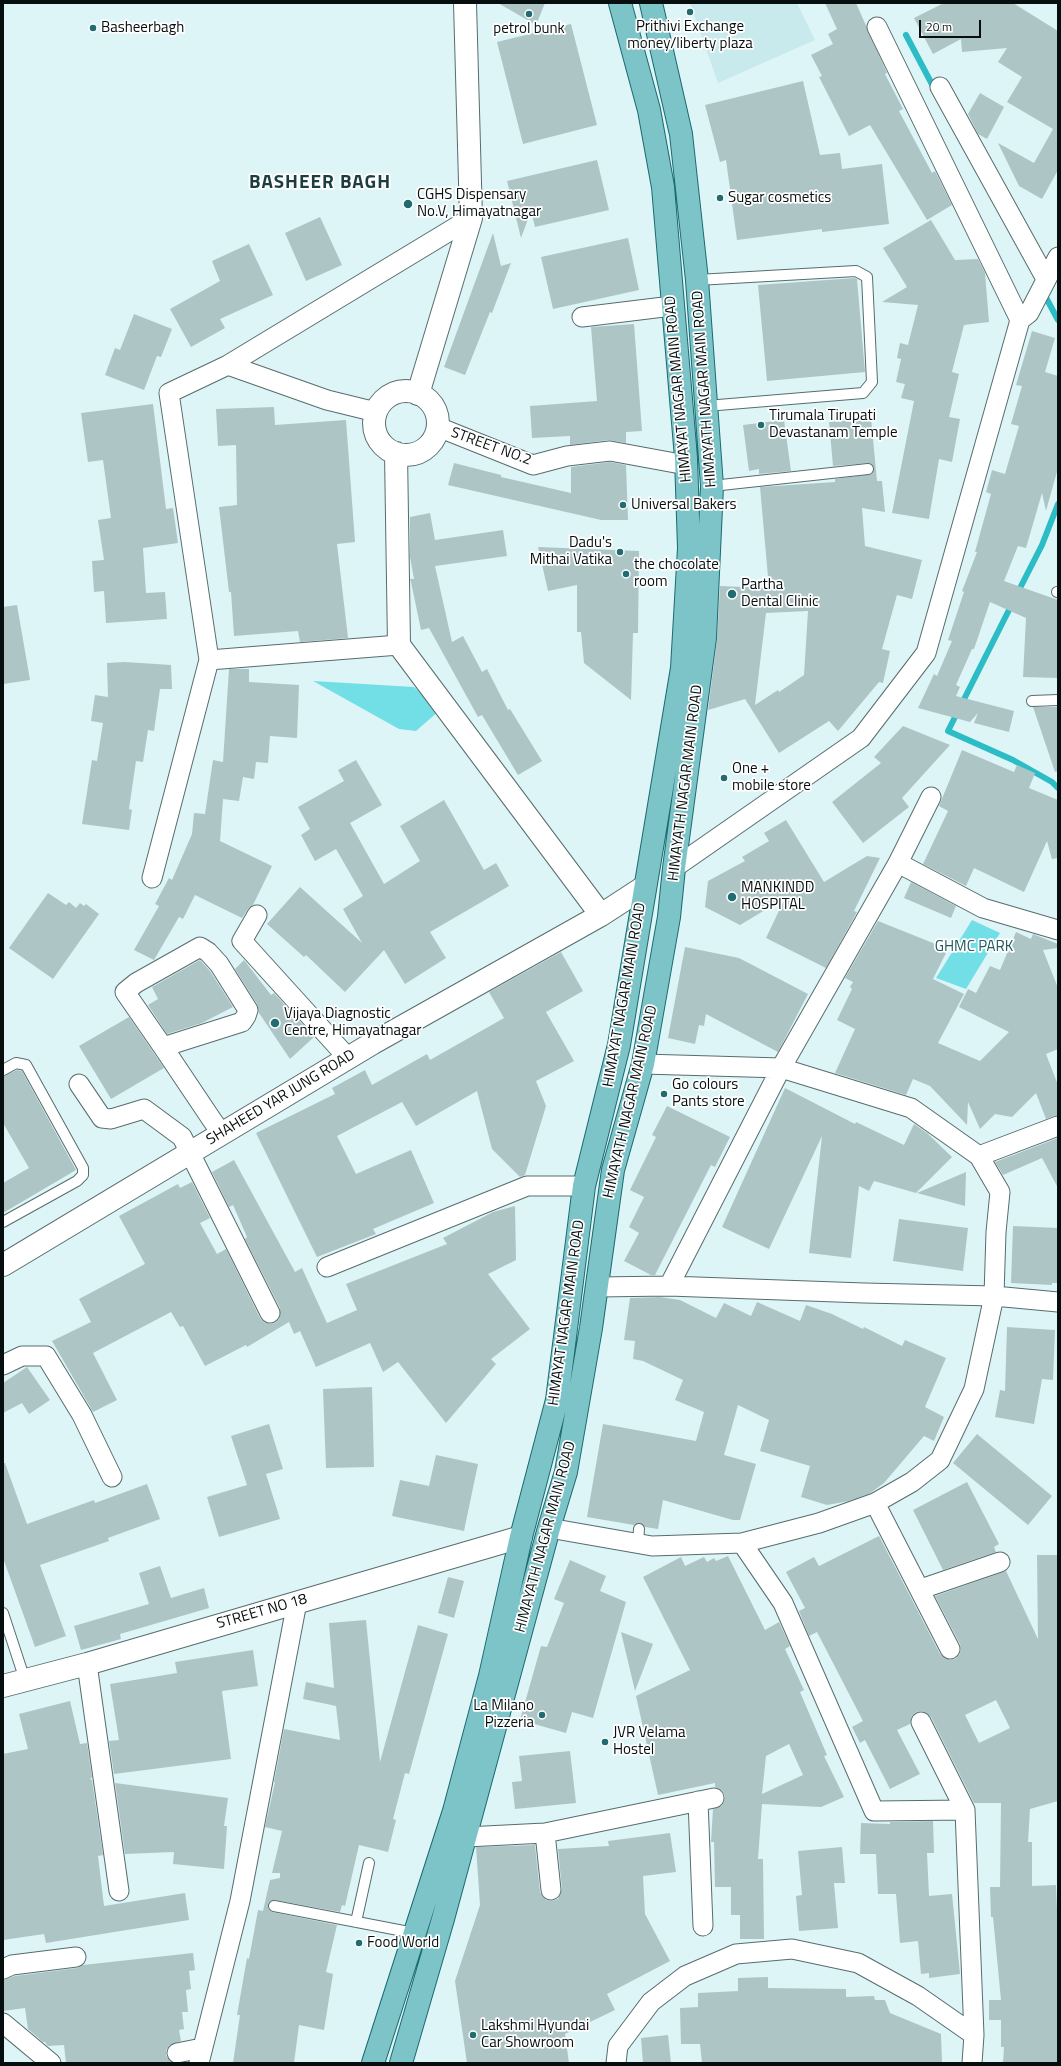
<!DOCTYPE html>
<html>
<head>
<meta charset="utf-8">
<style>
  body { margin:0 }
  #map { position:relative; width:1061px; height:2066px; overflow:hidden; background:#def5f7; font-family:"Titillium Web",sans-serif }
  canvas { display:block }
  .frame { position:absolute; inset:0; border:4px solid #070e0f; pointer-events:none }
  .scale { position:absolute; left:919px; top:20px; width:62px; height:18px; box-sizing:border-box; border:2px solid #070e0f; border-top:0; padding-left:5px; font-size:12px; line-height:14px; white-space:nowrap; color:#070e0f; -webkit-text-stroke:3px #fff; paint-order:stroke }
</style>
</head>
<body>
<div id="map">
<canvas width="1061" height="2066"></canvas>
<div class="frame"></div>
<div class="scale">20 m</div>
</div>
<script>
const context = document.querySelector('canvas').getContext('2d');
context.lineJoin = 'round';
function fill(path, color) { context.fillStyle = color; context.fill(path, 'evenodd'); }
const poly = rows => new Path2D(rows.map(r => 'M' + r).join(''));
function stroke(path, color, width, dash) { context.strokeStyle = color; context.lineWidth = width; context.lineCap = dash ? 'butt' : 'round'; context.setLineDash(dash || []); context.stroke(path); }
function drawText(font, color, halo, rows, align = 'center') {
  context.font = font + ' "Titillium Web",sans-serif'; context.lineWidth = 3.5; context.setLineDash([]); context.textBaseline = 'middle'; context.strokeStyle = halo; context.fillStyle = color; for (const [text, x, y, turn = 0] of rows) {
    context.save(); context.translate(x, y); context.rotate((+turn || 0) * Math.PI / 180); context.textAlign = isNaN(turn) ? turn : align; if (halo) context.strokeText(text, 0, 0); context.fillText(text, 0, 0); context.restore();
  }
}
fill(poly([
  [690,3,797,3,815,40,718,83]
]), '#c9eaec');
fill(poly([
  [313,681,414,687,440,710,416,731,399,729],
  [972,920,1000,933,966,989,936,978]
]), '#72dfe7');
stroke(poly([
  [906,35,935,90],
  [1043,292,1058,320],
  [1017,594,1042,545,1058,504],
  [1012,604,948,731,1013,760,1052,782,1058,788]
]), '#2bbcc5', 6);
fill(poly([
  [498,3,545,3,536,25],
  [825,3,856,3,887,73,885,74,903,109,899,111,932,173,935,171,952,205,927,220,870,125,849,136,819,77,822,76,811,55,833,44,828,34,837,29],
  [944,3,1013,3,1058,31,1058,170,1042,199,1019,186,998,143,1034,163,1053,129,1007,102,1022,77,998,62,1007,48,962,52,961,39,933,54,914,18],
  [571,24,597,125,523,144,497,42],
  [803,81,820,155,840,153,842,169,882,164,889,224,822,232,822,229,737,240,726,160,720,162,705,105],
  [980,93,1004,107,987,139,978,134,968,114],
  [597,160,609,210,535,227,531,211,521,238,507,181],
  [320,217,342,265,306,281,285,233],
  [931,220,955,260,978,259,985,273,989,322,964,325,952,372,959,374,949,417,960,419,952,462,939,459,929,519,892,513,914,401,901,398,905,384,896,382,901,359,897,358,900,343,908,345,918,305,882,302,907,287,883,248],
  [493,233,501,266,511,263,492,313,490,312,465,375,444,367],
  [628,238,639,290,553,309,541,257],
  [249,244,273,295,220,319,225,328,191,347,170,309,220,281,212,261],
  [855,278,857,279,865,372,767,381,758,285],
  [134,314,172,329,161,357,157,356,144,390,105,375,115,348,120,350],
  [634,324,642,431,626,432,626,443,609,440,570,445,570,436,532,438,530,406,597,401,591,327],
  [1032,331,1055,338,1045,372,1058,376,1058,468,1046,511,1042,493,1026,548,1018,546,1004,581,1058,600,1058,678,1023,677,1026,618,990,602,974,649,972,649,956,685,960,687,956,696,1014,711,1009,732,974,723,978,713,970,722,918,708,934,674,937,676,952,641,948,640,964,592,962,591,977,552,975,552,991,494,986,492,992,470,1005,474,1019,426,1011,424,1022,386,1016,385],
  [153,404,166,509,173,508,178,543,143,548,146,593,165,592,167,619,106,623,104,591,94,592,92,561,104,560,98,520,111,518,103,460,88,462,81,413],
  [274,407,275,425,346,420,355,542,337,544,348,638,300,642,298,631,234,636,231,592,229,592,219,507,237,505,236,445,218,446,216,409],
  [871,418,877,481,882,481,885,512,862,508,865,546,922,560,912,599,897,595,882,649,890,651,883,683,879,682,838,731,829,721,779,753,745,699,708,710,717,640,720,586,769,588,760,487,835,482,835,479,872,474,874,468,870,463,833,466,829,422],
  [808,611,804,675,779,692,778,690,755,705,766,613],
  [784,420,791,471,759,474,759,469,749,471,743,425],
  [610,462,626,465,628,520,601,520,448,485,454,463,501,475,501,477,571,493,571,467],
  [430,513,435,540,503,530,507,556,435,566,452,642,463,636,482,672,487,669,508,710,510,709,542,761,518,775,482,715,478,717,429,628,421,630,411,582,410,579,414,579,410,557,410,517],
  [538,547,639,551,638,633,633,633,631,700,584,663,581,632,577,632,577,585,548,591],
  [17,605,30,680,3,684,3,607],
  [125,662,171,665,172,689,160,689,154,731,148,730,143,762,136,761,129,809,132,810,129,830,82,824,92,760,97,761,103,723,91,721,95,695,108,697,107,663],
  [229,669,249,669,249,682,299,685,297,738,270,736,268,763,256,762,254,779,243,777,239,801,223,799,220,841,272,866,253,905,248,909,242,918,195,895,183,919,179,917,154,960,134,950,159,906,155,904,169,878,172,880,192,834,194,813,205,814,213,760,223,762],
  [1033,707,1058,707,1058,771,1055,772],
  [903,726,950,745,902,798,909,807,863,843,832,802,881,763,874,757],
  [962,750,1014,772,1017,765,1035,773,1029,788,1058,800,1058,858,1052,859,1047,841,1024,892,974,868,966,886,923,864,948,811,939,806],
  [356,760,382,805,350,823,384,884,420,861,400,826,444,800,484,870,496,863,509,886,430,932,446,958,405,984,384,950,345,992,306,955,304,957,267,924,300,887,362,943,343,909,363,896,336,849,315,861,301,835,310,829,298,807,344,781,338,770],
  [786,820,824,882,867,856,880,858,854,911,857,912,826,968,766,938,785,898,740,925,705,907,708,881,745,861,742,857,769,841,764,833],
  [911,882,956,906,951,918,904,898],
  [48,893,66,905,69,902,76,908,80,903,84,906,86,904,99,914,53,979,9,948],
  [878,921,948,949,933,979,964,994,938,1043,980,1061,1009,1032,959,1007,968,989,976,993,990,966,1000,970,1016,932,1031,939,1033,934,1058,944,1058,948,1043,950,1058,988,1058,1049,1046,1054,1058,1085,1058,1115,1046,1119,1036,1093,1012,1117,995,1114,980,1129,968,1102,967,1125,930,1086,913,1079,906,1095,835,1073,855,1029,837,1020,852,989,850,987,853,982,845,978],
  [685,947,739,958,808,994,778,1052,706,1014,704,1026,699,1025,695,1044,668,1038],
  [561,952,583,991,546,1012,574,1061,536,1081,546,1106,525,1175,520,1177,492,1149,477,1091,416,1126,402,1102,337,1136,356,1174,411,1150,434,1203,373,1229,376,1234,317,1257,256,1133,335,1094,332,1088,365,1070,372,1085,427,1054,430,1060,504,1018,489,992],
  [200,960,210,971,233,1007,202,1023,167,1034,148,1005,158,999,152,987],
  [244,960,271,995,274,993,314,1037,290,1059,259,1013,257,1004,235,969],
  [129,1017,164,1068,111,1099,79,1046],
  [17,1070,22,1071,76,1170,3,1213,3,1183,29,1168,3,1123,3,1076],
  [785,1088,855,1124,856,1122,904,1145,914,1124,927,1133,952,1157,916,1193,874,1181,869,1191,859,1186,851,1258,809,1253,822,1136,769,1249,722,1227],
  [667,1106,730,1137,715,1167,711,1165,655,1275,651,1275,624,1261,639,1233,629,1227,644,1197,630,1190,656,1137,652,1135],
  [1058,1138,1058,1188,1042,1158,1003,1175,995,1162],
  [234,1160,295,1272,302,1268,327,1323,357,1310,346,1284,447,1244,443,1238,493,1212,515,1206,516,1260,488,1274,530,1329,491,1359,496,1364,446,1423,398,1362,383,1372,370,1343,316,1367,300,1331,294,1334,289,1322,247,1347,246,1345,205,1366,183,1326,180,1327,171,1312,93,1353,117,1400,93,1412,52,1341,91,1322,79,1299,145,1264,119,1216,178,1184,180,1188,192,1182,210,1218,200,1223,217,1254,226,1249,260,1318,264,1322,270,1324,275,1323,279,1319,280,1308,245,1239,247,1237,233,1205,229,1207,212,1172],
  [966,1172,965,1206,917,1193],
  [899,1219,968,1228,963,1271,893,1261],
  [1013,1226,1058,1228,1058,1283,1052,1283,1052,1285,1011,1283],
  [660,1297,680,1300,716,1318,724,1303,751,1316,757,1302,800,1321,806,1305,832,1314,863,1329,864,1327,902,1346,905,1340,946,1358,925,1407,944,1417,934,1441,924,1436,884,1483,869,1494,849,1501,827,1505,801,1497,810,1466,760,1451,769,1420,738,1405,724,1455,756,1464,740,1520,733,1520,663,1500,658,1529,645,1527,640,1523,634,1525,587,1517,603,1424,696,1441,704,1412,675,1400,683,1380,643,1361,633,1359,635,1341,624,1340,630,1298],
  [1007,1327,1055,1330,1053,1380,1042,1379,1034,1424,995,1417,1000,1390,1005,1391],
  [27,1367,50,1400,29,1414,22,1403,3,1413,3,1383],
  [372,1387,374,1467,326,1468,323,1389],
  [269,1424,283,1469,266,1474,280,1519,219,1537,207,1497,247,1485,231,1436],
  [977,1434,1052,1496,1028,1525,953,1463],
  [436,1455,478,1464,464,1531,392,1516,400,1480,429,1486],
  [3,1463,5,1463,27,1524,94,1500,95,1503,147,1484,160,1519,108,1538,109,1541,40,1565,66,1636,35,1647,3,1558],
  [967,1482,999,1544,994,1547,996,1552,943,1570,913,1510],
  [879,1536,940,1654,949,1660,955,1659,959,1655,961,1650,960,1644,935,1596,1006,1571,1038,1639,1037,1555,1058,1555,1058,1801,1030,1809,1028,1842,1032,1842,1032,1886,1056,1885,1058,1933,1058,2062,1003,2063,1004,2047,1001,2047,1001,2020,989,2020,989,2000,1001,2000,993,1917,991,1917,990,1887,1000,1887,1001,1803,974,1803,931,1717,922,1711,916,1712,912,1716,910,1724,897,1730,920,1774,890,1789,865,1740,860,1743,852,1727,863,1721,817,1632,809,1636,799,1611,805,1608,786,1572,814,1557,819,1566],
  [996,1700,1010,1728,979,1743,965,1715],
  [728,1556,765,1630,779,1622,790,1646,785,1649,804,1690,800,1692,827,1755,824,1756,844,1797,821,1807,762,1804,758,1859,763,1859,764,1939,740,1939,740,1915,731,1915,731,1887,715,1887,714,1842,711,1842,713,1809,721,1806,724,1802,725,1796,722,1791,715,1787,715,1783,658,1795,636,1696,690,1670,643,1577,681,1557,685,1566,704,1557,707,1562,714,1558,716,1561],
  [789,1744,803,1775,762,1794,766,1756],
  [570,1560,606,1576,600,1591,626,1602,593,1718,572,1712,566,1733,520,1720,541,1646,547,1647,564,1603,554,1599],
  [160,1566,171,1598,204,1588,209,1608,120,1634,121,1639,81,1650,74,1626,149,1604,139,1573],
  [448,1577,464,1581,454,1618,438,1613],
  [366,1620,380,1762,418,1625,448,1634,409,1774,405,1773,393,1819,396,1820,388,1852,359,1845,345,1906,342,1905,340,1912,275,1900,269,1902,268,1908,272,1912,337,1925,326,1972,333,1974,324,2030,299,2025,294,2063,233,2063,240,2015,237,2015,247,1958,249,1959,258,1910,263,1911,270,1880,280,1878,280,1873,272,1873,282,1831,265,1827,275,1782,274,1782,284,1729,340,1740,336,1706,303,1699,306,1682,334,1688,329,1623],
  [621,1632,653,1644,635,1691],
  [253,1650,258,1686,222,1691,231,1759,114,1774,109,1741,119,1740,110,1684,177,1673,175,1662],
  [70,1701,80,1744,87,1743,92,1777,90,1779,92,1780,103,1855,98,1856,104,1906,185,1893,189,1920,46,1943,44,1934,3,1940,3,1754,28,1749,19,1714],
  [570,1751,576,1803,515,1809,512,1782,522,1781,519,1756],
  [115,1783,228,1798,224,1826,227,1826,224,1869,173,1864,174,1852,125,1854],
  [933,1821,934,1853,927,1853,929,1896,952,1894,960,1974,929,1978,929,1973,921,1974,918,1941,900,1943,896,1894,878,1894,876,1854,860,1854,861,1823,890,1824,890,1822],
  [670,1833,676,1872,643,1876,645,1914,670,1961,607,1994,615,2010,565,2034,569,2063,467,2063,455,1981,480,1905,476,1847,535,1845,540,1892,546,1900,552,1901,558,1899,562,1889,558,1849,609,1846,608,1841],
  [842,1847,845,1883,834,1883,838,1928,799,1931,796,1896,802,1895,798,1851],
  [193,1953,195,1970,189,1971,191,1989,186,1990,188,2012,182,2012,184,2029,179,2030,181,2041,170,2045,166,2050,166,2056,173,2063,66,2063,64,2045,48,2046,45,2042,43,2042,28,2029,25,2008,3,2011,3,1980,15,1976,77,1968,83,1965],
  [768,1977,768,1988,846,1989,846,1997,874,1996,875,2000,885,2000,890,2013,941,2034,942,2063,702,2063,700,2044,681,2044,680,2008,698,2007,698,1993,738,1991,738,1978],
  [668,2035,671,2063,643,2063,641,2038]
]), '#aec5c6');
const service = poly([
  [697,280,856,271,867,277,872,382,863,393,706,406],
  [712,486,868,469],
  [1057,592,1058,592],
  [1032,701,1058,700],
  [3,1070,16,1063,26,1065,83,1168,83,1175,77,1181,3,1222],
  [638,1543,639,1529],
  [3,1613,25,1680],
  [274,1906,414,1933],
  [356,1922,369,1863]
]);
const minor = poly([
  [877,27,1020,320],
  [940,87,1046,279],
  [582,317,672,306],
  [228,365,327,400,376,412],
  [438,427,533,465,567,456,610,451,686,465],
  [209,660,399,645],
  [898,863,983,908,1058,930],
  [674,868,861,738,926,653,1020,320,1029,313,1058,257],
  [152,878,209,660,169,393,228,365,471,218],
  [257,915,242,941,348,1058],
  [163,1047,242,1022,246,1016,248,1010,219,964,208,952,200,947,136,983,125,992,163,1047,212,1120,222,1134],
  [79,1084,102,1118,111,1119,144,1109,182,1137,270,1313],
  [979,1156,1058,1126],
  [327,1267,527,1186,584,1186],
  [669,1286,781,1068,898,863,931,797],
  [597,1287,669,1286,864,1293,994,1296,1058,1302],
  [3,1365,22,1356,46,1356,82,1415,112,1477],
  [875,1503,950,1649],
  [549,1528,652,1546,742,1543,819,1523,875,1503,912,1482,940,1460,974,1389,994,1296,996,1232,1000,1192,979,1156,911,1108,781,1068,643,1064],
  [742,1543,783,1603,874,1811,965,1810,974,2035,972,2063],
  [921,1589,1000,1562],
  [87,1664,119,1891],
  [921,1722,965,1810],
  [698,1801,703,1926],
  [545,1833,551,1890],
  [466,1837,545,1833,714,1798],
  [3,1969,12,1965,76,1957],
  [3,2023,51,2063],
  [177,2053,202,2048],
  [199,2063,240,1901,297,1602],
  [616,2063,618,2046,651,2002,685,1976,736,1954,792,1949,858,1963,918,1996,974,2035]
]);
const tertiary = poly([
  '374 423a32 32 0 1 1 64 0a32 32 0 1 1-64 0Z',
  [418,394,471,218,465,3],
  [396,453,399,645,601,915],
  [3,1265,373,1043,601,915,644,887],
  [3,1686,87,1664,521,1537]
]);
const primary = poly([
  [373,2063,454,1811,490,1676,521,1537,557,1400,584,1186,619,1045,682,668,689,548,686,458,663,187,649,110,620,3],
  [401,2063,443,1919,549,1528,566,1472,591,1328,613,1170,643,1064,669,917,674,868,705,638,712,486,697,280,681,134,651,3]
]);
stroke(service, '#576c6d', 12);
stroke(minor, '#576c6d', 21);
stroke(tertiary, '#576c6d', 24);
stroke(primary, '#1a6a70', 24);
stroke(service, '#fff', 10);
stroke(minor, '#fff', 19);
stroke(tertiary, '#fff', 22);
stroke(primary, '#7cc4c8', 22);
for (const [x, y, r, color] of [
  [690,12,4,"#206c71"],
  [529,14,4,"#206c71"],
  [93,28,4,"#206c71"],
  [720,198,4,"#206c71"],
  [408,204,5,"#206c71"],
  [761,425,4,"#206c71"],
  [623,505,4,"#206c71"],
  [620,552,4,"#206c71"],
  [626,574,4,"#206c71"],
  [732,594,5,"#206c71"],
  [724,778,4,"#206c71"],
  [732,897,5,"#206c71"],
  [275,1023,5,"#206c71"],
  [664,1094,4,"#206c71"],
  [542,1715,4,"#206c71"],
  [605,1742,4,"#206c71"],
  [359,1943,4,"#206c71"],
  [473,2035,4,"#206c71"]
]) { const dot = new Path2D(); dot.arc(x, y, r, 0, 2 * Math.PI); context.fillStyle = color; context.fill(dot); stroke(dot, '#fff', 1.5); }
drawText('15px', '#070e0f', '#fff', [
  ["Prithivi Exchange",690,27,"center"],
  ["money/liberty plaza",690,44,"center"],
  ["Basheerbagh",101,28],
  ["petrol bunk",529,29,"center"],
  ["CGHS Dispensary",417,195],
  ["No.V, Himayatnagar",417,212],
  ["Sugar cosmetics",728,198],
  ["Tirumala Tirupati",769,416],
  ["Devastanam Temple",769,433],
  ["Universal Bakers",631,505],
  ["Dadu's",612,543,"right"],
  ["Mithai Vatika",612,560,"right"],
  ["the chocolate",634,565],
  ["room",634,582],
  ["Partha",741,585],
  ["Dental Clinic",741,602],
  ["One +",732,769],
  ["mobile store",732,786],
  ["MANKINDD",741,888],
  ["HOSPITAL",741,905],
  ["Vijaya Diagnostic",284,1014],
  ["Centre, Himayatnagar",284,1031],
  ["Go colours",672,1085],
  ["Pants store",672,1102],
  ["La Milano",534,1706,"right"],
  ["Pizzeria",534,1723,"right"],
  ["JVR Velama",613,1733],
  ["Hostel",613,1750],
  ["Food World",367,1943],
  ["Lakshmi Hyundai",481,2026],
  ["Car Showroom",481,2043]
], 'left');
drawText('15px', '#070e0f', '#fff', [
  ["HIMAYAT NAGAR MAIN ROAD",679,389,-95],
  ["HIMAYATH NAGAR MAIN ROAD",705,389,-94],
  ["STREET NO.2",491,447,20],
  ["HIMAYATH NAGAR MAIN ROAD",686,783,-83],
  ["HIMAYAT NAGAR MAIN ROAD",625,995,-80],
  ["SHAHEED YAR JUNG ROAD",281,1098,-31],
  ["HIMAYATH NAGAR MAIN ROAD",631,1102,-77],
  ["HIMAYAT NAGAR MAIN ROAD",567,1313,-82],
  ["HIMAYATH NAGAR MAIN ROAD",546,1537,-75],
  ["STREET NO 18",262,1612,-16]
]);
drawText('15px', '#21595d', '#fff', [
  ["GHMC PARK",974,947]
]);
context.letterSpacing = '1px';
drawText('bold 19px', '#1c3e40', '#fff', [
  ["BASHEER BAGH",320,183]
]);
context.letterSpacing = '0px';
</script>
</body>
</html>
